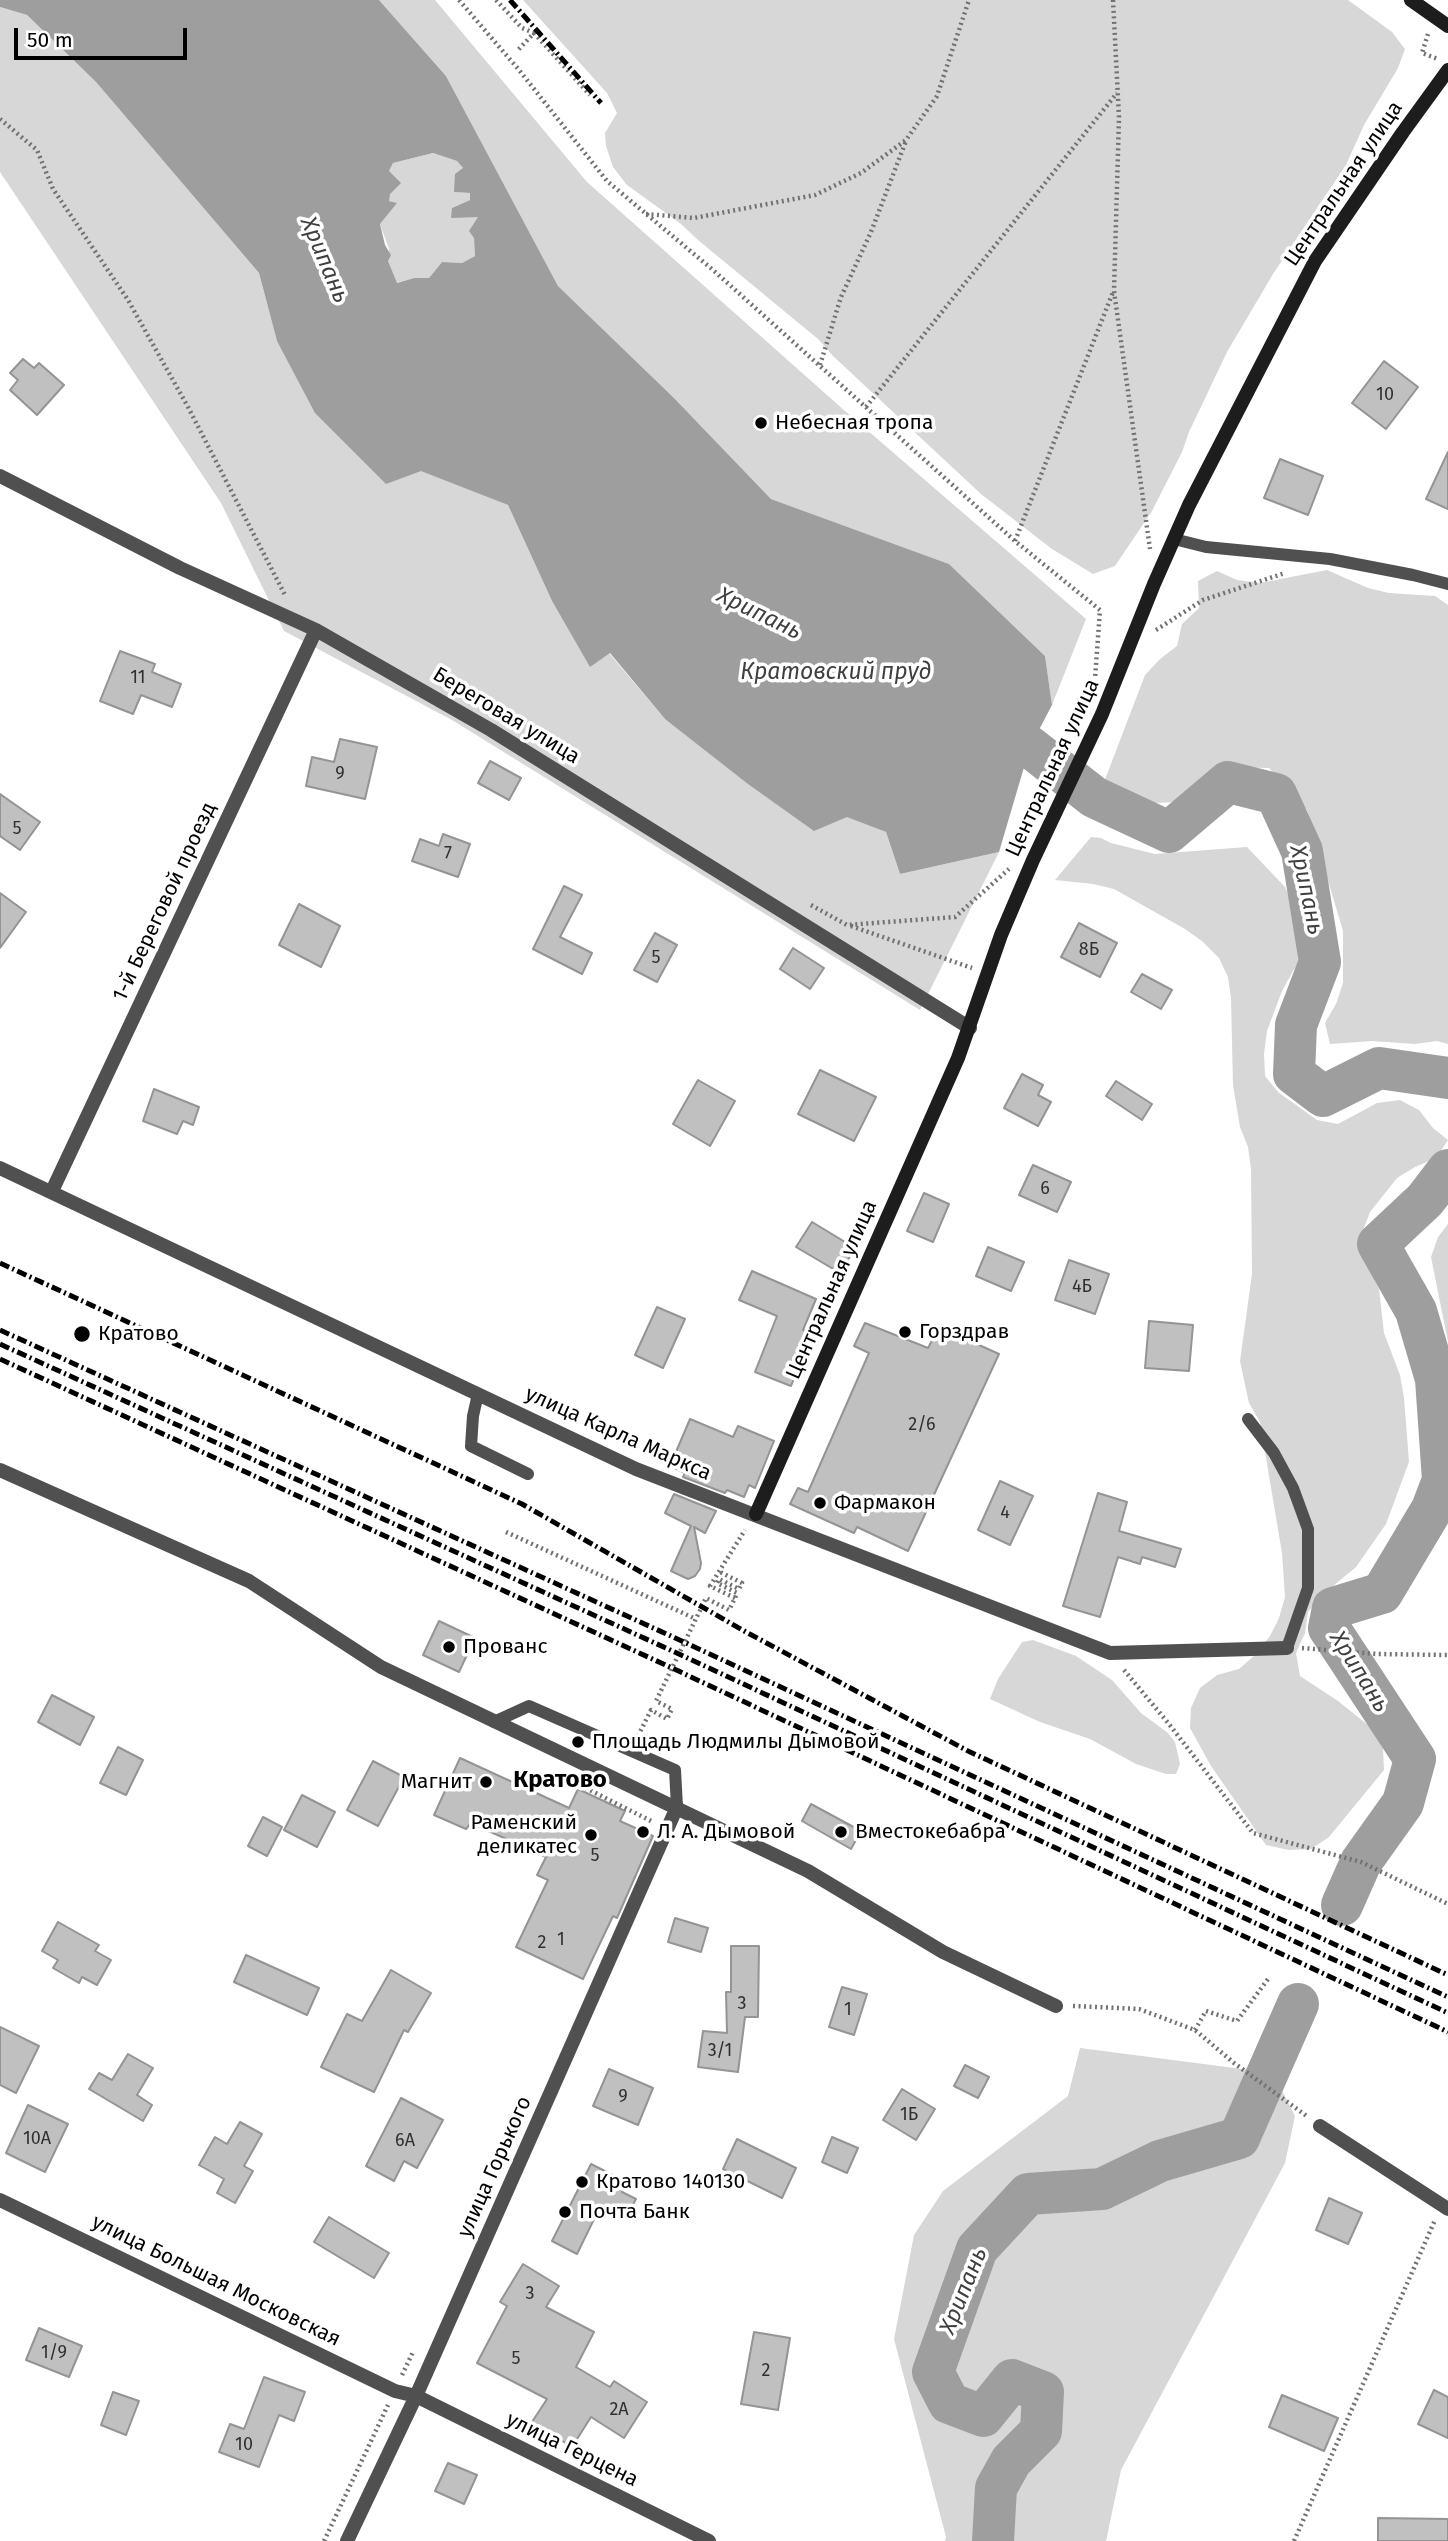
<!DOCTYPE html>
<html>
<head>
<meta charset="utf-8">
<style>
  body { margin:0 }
  #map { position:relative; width:1448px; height:2541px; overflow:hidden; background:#fff; font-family:"Fira Sans",sans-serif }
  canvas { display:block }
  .scale { position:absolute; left:14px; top:28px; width:173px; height:32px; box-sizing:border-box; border:4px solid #000; border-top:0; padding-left:9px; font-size:21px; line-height:24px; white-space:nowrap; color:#000; -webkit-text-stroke:5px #fff; paint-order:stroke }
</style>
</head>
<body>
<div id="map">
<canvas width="1448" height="2541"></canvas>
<div class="scale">50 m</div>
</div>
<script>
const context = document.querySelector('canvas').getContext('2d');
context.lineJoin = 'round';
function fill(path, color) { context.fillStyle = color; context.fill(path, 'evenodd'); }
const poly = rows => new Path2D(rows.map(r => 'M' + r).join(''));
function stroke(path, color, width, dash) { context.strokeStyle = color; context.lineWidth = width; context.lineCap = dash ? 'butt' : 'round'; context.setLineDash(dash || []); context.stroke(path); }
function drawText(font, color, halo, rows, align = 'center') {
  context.font = font + ' "Fira Sans",sans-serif'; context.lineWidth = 7; context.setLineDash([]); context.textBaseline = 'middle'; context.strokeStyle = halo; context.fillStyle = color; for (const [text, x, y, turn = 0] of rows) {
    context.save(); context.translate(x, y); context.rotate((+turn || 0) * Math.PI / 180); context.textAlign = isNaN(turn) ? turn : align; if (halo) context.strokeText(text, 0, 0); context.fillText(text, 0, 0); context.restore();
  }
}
fill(poly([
  [379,0,435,0,587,182,845,411,1086,619,1052,705,1045,656,949,564,771,499,674,398,558,286,446,76],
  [523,0,1348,0,1392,32,1405,49,1398,68,1364,125,1346,165,1273,274,1227,352,1189,432,1182,452,1152,511,1115,566,1093,574,1052,549,981,494,833,356,818,339,698,240,681,224,627,185,613,167,606,146,605,133,617,113,607,93],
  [0,7,27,15,96,82,259,273,277,341,421,470,508,505,552,601,590,666,609,653,665,719,847,816,886,832,900,874,999,852,920,1010,452,720,284,631,221,503,0,172],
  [433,153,457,161,463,168,455,192,470,193,470,200,452,208,479,217,474,224,475,256,462,263,442,262,429,278,414,278,396,283,388,261,389,249,380,224,396,203,389,201,389,171,393,163],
  [1327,570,1368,588,1389,593,1435,596,1448,605,1448,1044,1437,1041,1415,1044,1372,1041,1330,1044,1325,1023,1336,1004,1343,983,1343,931,1307,810,1269,768,1219,767,1177,802,1155,803,1135,800,1101,790,1145,675,1160,659,1177,646,1182,624,1199,608,1198,581,1217,571,1237,580,1260,583],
  [1091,837,1101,838,1111,843,1155,854,1247,847,1285,887,1299,918,1307,952,1293,971,1282,991,1267,1031,1264,1054,1265,1076,1278,1092,1317,1120,1338,1124,1377,1103,1400,1100,1419,1110,1433,1128,1448,1140,1436,1158,1415,1167,1397,1178,1370,1212,1362,1233,1362,1254,1379,1289,1384,1333,1400,1375,1404,1398,1409,1462,1386,1524,1356,1567,1321,1596,1308,1612,1305,1633,1296,1653,1300,1676,1338,1701,1373,1729,1383,1749,1384,1770,1329,1837,1311,1849,1289,1850,1266,1845,1211,1766,1190,1728,1191,1708,1200,1688,1217,1675,1239,1669,1255,1655,1270,1636,1279,1618,1285,1597,1282,1553,1260,1422,1249,1403,1240,1361,1252,1274,1251,1169,1248,1147,1240,1127,1233,1085,1231,998,1228,977,1219,958,1202,941,1185,929,1114,889,1093,884,1055,880],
  [1448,1224,1448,1342,1431,1257,1438,1237],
  [1033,1640,1076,1656,1112,1680,1141,1713,1168,1733,1175,1742,1180,1764,1176,1774,1166,1774,1136,1764,1090,1739,1040,1722,990,1699,998,1679,1022,1642],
  [1080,2048,1273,2073,1295,2116,1285,2163,1121,2470,1106,2541,945,2541,946,2537,894,2339,914,2235,943,2191,1068,2096]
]), '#d7d7d7');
fill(poly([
  [0,0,379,0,446,76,558,286,674,398,771,499,949,564,1045,656,1052,705,1030,747,999,852,900,874,886,832,847,817,814,831,748,784,665,719,610,653,590,667,552,601,508,505,421,471,386,484,315,413,277,341,259,273,96,82,27,15,0,7],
  [433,153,457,161,463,168,455,174,454,192,470,193,470,200,452,208,451,218,478,217,469,231,474,238,475,256,462,263,442,262,429,278,414,278,397,283,388,261,391,255,385,245,380,224,397,203,389,201,390,194,401,183,389,171,393,163]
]), '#9e9e9e');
stroke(poly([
  [978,721,1030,747,1094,797,1169,832,1228,782,1276,794,1302,851,1320,962,1296,1025,1294,1074,1323,1096,1379,1068,1448,1078],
  [1342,1905,1361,1862,1403,1803,1415,1759,1329,1628,1333,1608,1382,1593,1432,1509,1443,1480,1436,1379,1416,1311,1378,1244,1425,1200,1448,1170],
  [993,2541,996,2488,1011,2461,1041,2431,1043,2392,1012,2380,983,2416,949,2403,933,2372,977,2249,1028,2194,1102,2189,1160,2161,1239,2138,1298,2004]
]), '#9e9e9e', 42);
const building = poly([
  [23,359,34,368,39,363,64,385,37,415,10,390,18,380,10,373,23,359],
  [1384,361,1418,387,1386,429,1352,403,1384,361],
  [1448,452,1448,509,1426,499,1448,452],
  [1280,459,1323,476,1308,515,1264,498,1280,459],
  [120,651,155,664,152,672,181,684,172,707,141,695,133,714,100,701,120,651],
  [340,739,377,747,365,799,306,786,312,757,334,762,340,739],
  [490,761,521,778,509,800,478,783,490,761],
  [0,794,40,822,20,850,0,836,0,794],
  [443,834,470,844,458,877,412,861,420,839,439,846,443,834],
  [564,886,582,895,560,937,592,953,582,974,533,949,564,886],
  [0,893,26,912,0,948,0,893],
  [299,904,340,926,321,967,279,945,299,904],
  [1079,923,1117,943,1100,977,1061,957,1079,923],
  [655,933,677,945,657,982,634,970,655,933],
  [793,948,824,968,810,989,780,969,793,948],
  [1142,974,1172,990,1161,1009,1131,992,1142,974],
  [820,1070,876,1097,854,1141,798,1114,820,1070],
  [1022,1074,1043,1085,1038,1095,1051,1102,1038,1126,1004,1108,1022,1074],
  [698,1080,735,1101,710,1146,673,1124,698,1080],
  [1116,1081,1152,1104,1142,1120,1106,1096,1116,1081],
  [154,1089,199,1107,193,1125,183,1121,177,1134,143,1121,154,1089],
  [1033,1165,1071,1182,1057,1212,1019,1195,1033,1165],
  [924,1193,949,1204,933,1242,907,1231,924,1193],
  [812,1222,855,1248,840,1273,796,1247,812,1222],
  [988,1247,1024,1262,1011,1291,976,1276,988,1247],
  [1069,1260,1109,1274,1095,1314,1055,1300,1069,1260],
  [752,1271,816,1299,803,1330,812,1334,791,1386,755,1372,777,1316,739,1300,752,1271],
  [657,1307,685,1319,663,1368,635,1355,657,1307],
  [1149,1321,1193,1325,1189,1371,1145,1368,1149,1321],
  [865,1323,928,1348,939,1327,999,1354,908,1551,857,1527,854,1533,790,1504,798,1488,808,1492,869,1353,854,1346,865,1323],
  [690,1419,733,1437,738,1426,774,1441,755,1488,749,1485,744,1497,727,1490,725,1493,683,1477,685,1473,670,1466,690,1419],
  [1000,1481,1033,1496,1010,1545,978,1530,1000,1481],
  [1098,1493,1127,1502,1119,1531,1181,1549,1175,1567,1142,1557,1140,1564,1118,1557,1100,1617,1063,1606,1098,1493],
  [674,1494,716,1511,705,1533,694,1527,701,1563,700,1569,695,1576,688,1579,671,1571,691,1526,665,1513,674,1494],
  [439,1621,475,1638,459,1672,423,1655,439,1621],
  [52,1695,94,1717,80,1745,38,1722,52,1695],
  [118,1747,143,1760,126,1795,100,1783,118,1747],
  [460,1758,569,1808,578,1789,625,1811,620,1821,653,1836,617,1918,613,1916,583,1979,516,1947,548,1880,537,1875,546,1857,471,1823,466,1829,434,1815,460,1758],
  [373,1761,404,1777,378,1826,347,1810,373,1761],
  [302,1795,335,1812,317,1847,284,1830,302,1795],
  [811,1804,861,1831,851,1849,802,1821,811,1804],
  [263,1817,282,1827,267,1856,248,1846,263,1817],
  [675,1918,708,1928,701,1952,668,1942,675,1918],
  [58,1922,99,1945,95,1951,111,1960,97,1985,82,1977,79,1983,53,1968,58,1960,42,1951,58,1922],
  [731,1946,759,1946,758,2017,745,2017,738,2072,698,2067,703,2031,727,2033,726,1992,731,1992,731,1946],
  [246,1955,319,1988,307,2015,234,1982,246,1955],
  [391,1970,431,1993,408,2032,404,2030,374,2092,321,2067,347,2014,362,2021,391,1970],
  [842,1987,867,1994,854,2035,829,2027,842,1987],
  [0,2027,39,2046,16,2093,0,2085,0,2027],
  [128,2054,153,2068,137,2095,152,2105,143,2121,89,2089,99,2073,112,2080,128,2054],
  [965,2065,989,2077,978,2098,954,2086,965,2065],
  [609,2069,653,2088,638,2125,593,2106,609,2069],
  [902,2089,935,2109,916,2140,883,2120,902,2089],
  [401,2098,443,2120,417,2168,404,2161,394,2181,366,2166,401,2098],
  [28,2105,68,2124,45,2172,6,2153,28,2105],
  [240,2122,262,2134,244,2166,253,2171,235,2203,217,2193,224,2179,199,2165,215,2137,227,2144,240,2122],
  [832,2137,858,2148,847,2173,822,2162,832,2137],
  [737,2139,796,2168,782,2198,723,2169,737,2139],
  [591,2164,627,2182,622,2192,636,2199,625,2219,600,2207,577,2254,552,2241,591,2164],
  [1329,2198,1362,2213,1348,2244,1316,2230,1329,2198],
  [329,2217,389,2253,374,2278,314,2242,329,2217],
  [523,2264,559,2286,546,2307,594,2332,576,2367,610,2387,614,2381,647,2402,624,2438,591,2417,572,2447,532,2422,547,2399,477,2363,507,2306,500,2302,523,2264],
  [39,2328,82,2346,69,2377,26,2360,39,2328],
  [754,2332,790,2338,778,2410,741,2404,754,2332],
  [264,2377,305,2392,294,2421,279,2415,259,2467,219,2452,230,2424,244,2429,264,2377],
  [1434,2390,1448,2397,1448,2438,1418,2424,1434,2390],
  [113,2392,139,2401,126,2435,101,2425,113,2392],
  [1282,2395,1338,2418,1324,2451,1269,2427,1282,2395],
  [448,2463,477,2475,464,2504,435,2491,448,2463],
  [1378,2518,1448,2519,1448,2541,1378,2541,1378,2518]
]);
fill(building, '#c0c0c0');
stroke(building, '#949494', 2);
stroke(poly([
  [459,0,519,70,607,181,713,270,1015,541,1100,610,1095,679],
  [496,0,522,28,534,33,518,50],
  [1113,0,1119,117,1114,291,1150,549],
  [534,33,590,95],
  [1428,34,1422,53,1438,59],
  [0,119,37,150,53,189,128,300,188,407,285,595],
  [646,214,694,218,815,195,861,173,906,140,937,96,969,0],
  [820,365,841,297,871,232,906,141],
  [866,407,1117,93],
  [1015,541,1113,292],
  [1156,630,1203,600,1285,573],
  [811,905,847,925,955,917,1009,869],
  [851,926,972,968],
  [506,1532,696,1619],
  [735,1598,710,1586,745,1530],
  [1302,1648,1377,1654,1448,1655],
  [1124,1670,1169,1724,1253,1833,1361,1862,1448,1904],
  [638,1736,651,1710,667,1719,672,1709,656,1701,706,1598,729,1610,735,1598,737,1593,717,1583,719,1579,739,1589,742,1583,718,1571],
  [556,1773,651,1821],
  [1073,2006,1139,2009,1195,2030,1234,2063,1308,2117],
  [1195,2030,1206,2011,1237,2021,1268,1979],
  [402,2375,413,2352],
  [324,2541,388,2405],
  [1294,2541,1435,2220]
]), '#727272', 4.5, [2, 3.5]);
stroke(poly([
  [1174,539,1206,547,1330,559,1413,575,1448,584],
  [478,1394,473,1416,471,1446,528,1474],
  [1248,1419,1274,1453,1293,1488,1308,1529,1308,1588,1287,1648],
  [494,1722,529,1706,675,1770,677,1807]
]), '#505050', 12);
stroke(poly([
  [0,476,180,568,316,630,491,730,970,1028],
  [0,1168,636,1469,1110,1653,1287,1648],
  [52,1191,316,630],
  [0,1470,249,1581,381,1667,808,1871,943,1952,1056,2006],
  [1320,2126,1448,2209],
  [0,2200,395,2391,416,2396,709,2541],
  [347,2541,416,2396,677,1807]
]), '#505050', 14);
stroke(poly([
  [1411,0,1448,26],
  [756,1514,958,1058,1001,935,1033,860,1102,714,1154,584,1189,505,1315,261,1403,132,1448,70]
]), '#1d1d1d', 14);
stroke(poly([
  [510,0,601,103],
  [0,1263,522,1504,746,1632,968,1751,1448,1975],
  [0,1330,684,1642,1448,1997],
  [0,1344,679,1654,1448,2013],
  [0,1359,672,1668,1448,2032]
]), '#000', 5, [10, 3.5, 2, 3.5]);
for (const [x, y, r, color] of [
  [761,423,7,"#000"],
  [905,1332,7,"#000"],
  [82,1334,9,"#000"],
  [820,1503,7,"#000"],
  [449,1647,7,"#000"],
  [578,1742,7,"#000"],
  [486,1782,7,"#000"],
  [643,1832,7,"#000"],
  [841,1832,7,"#000"],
  [591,1835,7,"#000"],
  [582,2182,7,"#000"],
  [565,2212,7,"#000"]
]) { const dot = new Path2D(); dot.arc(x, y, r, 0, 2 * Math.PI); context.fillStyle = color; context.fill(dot); stroke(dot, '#fff', 2.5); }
drawText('18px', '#303030', null, [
  ["10",1385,395],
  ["11",138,678],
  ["9",340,774],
  ["5",17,829],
  ["7",448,854],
  ["8Б",1089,950],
  ["5",656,958],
  ["6",1045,1189],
  ["4Б",1082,1287],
  ["2/6",922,1425],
  ["4",1005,1513],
  ["5",595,1856],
  ["1",561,1940],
  ["2",542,1943],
  ["3",742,2004],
  ["1",848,2010],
  ["3/1",720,2051],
  ["9",623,2097],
  ["1Б",909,2115],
  ["10А",37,2139],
  ["6А",405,2141],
  ["3",530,2294],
  ["1/9",54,2353],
  ["5",516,2359],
  ["2",766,2371],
  ["2А",619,2410],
  ["10",244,2445]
]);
drawText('21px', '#000', '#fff', [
  ["Центральная улица",1344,184,-56],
  ["Береговая улица",506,716,31],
  ["Центральная улица",1053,768,-65],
  ["1-й Береговой проезд",165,902,-65],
  ["Центральная улица",832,1290,-66],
  ["улица Карла Маркса",618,1434,24],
  ["улица Горького",495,2167,-66],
  ["улица Большая Московская",216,2281,26],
  ["улица Герцена",572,2450,26]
]);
drawText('21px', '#000', '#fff', [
  ["Небесная тропа",775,423],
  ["Горздрав",919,1332],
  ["Кратово",98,1334],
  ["Фармакон",834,1503],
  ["Прованс",463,1647],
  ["Площадь Людмилы Дымовой",592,1742],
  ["Магнит",472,1782,"right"],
  ["Раменский",577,1823,"right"],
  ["деликатес",577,1847,"right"],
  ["Л. А. Дымовой",657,1832],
  ["Вместокебабра",855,1832],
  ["Кратово 140130",596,2182],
  ["Почта Банк",579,2212]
], 'left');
drawText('italic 23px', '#3f3f3f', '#fff', [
  ["Хрипань",324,260,67],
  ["Хрипань",759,614,26],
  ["Кратовский пруд",836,673],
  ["Хрипань",1306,890,78],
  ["Хрипань",1359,1672,58],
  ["Хрипань",964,2291,-68]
]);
drawText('bold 24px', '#000', '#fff', [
  ["Кратово",560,1780]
]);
</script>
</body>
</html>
